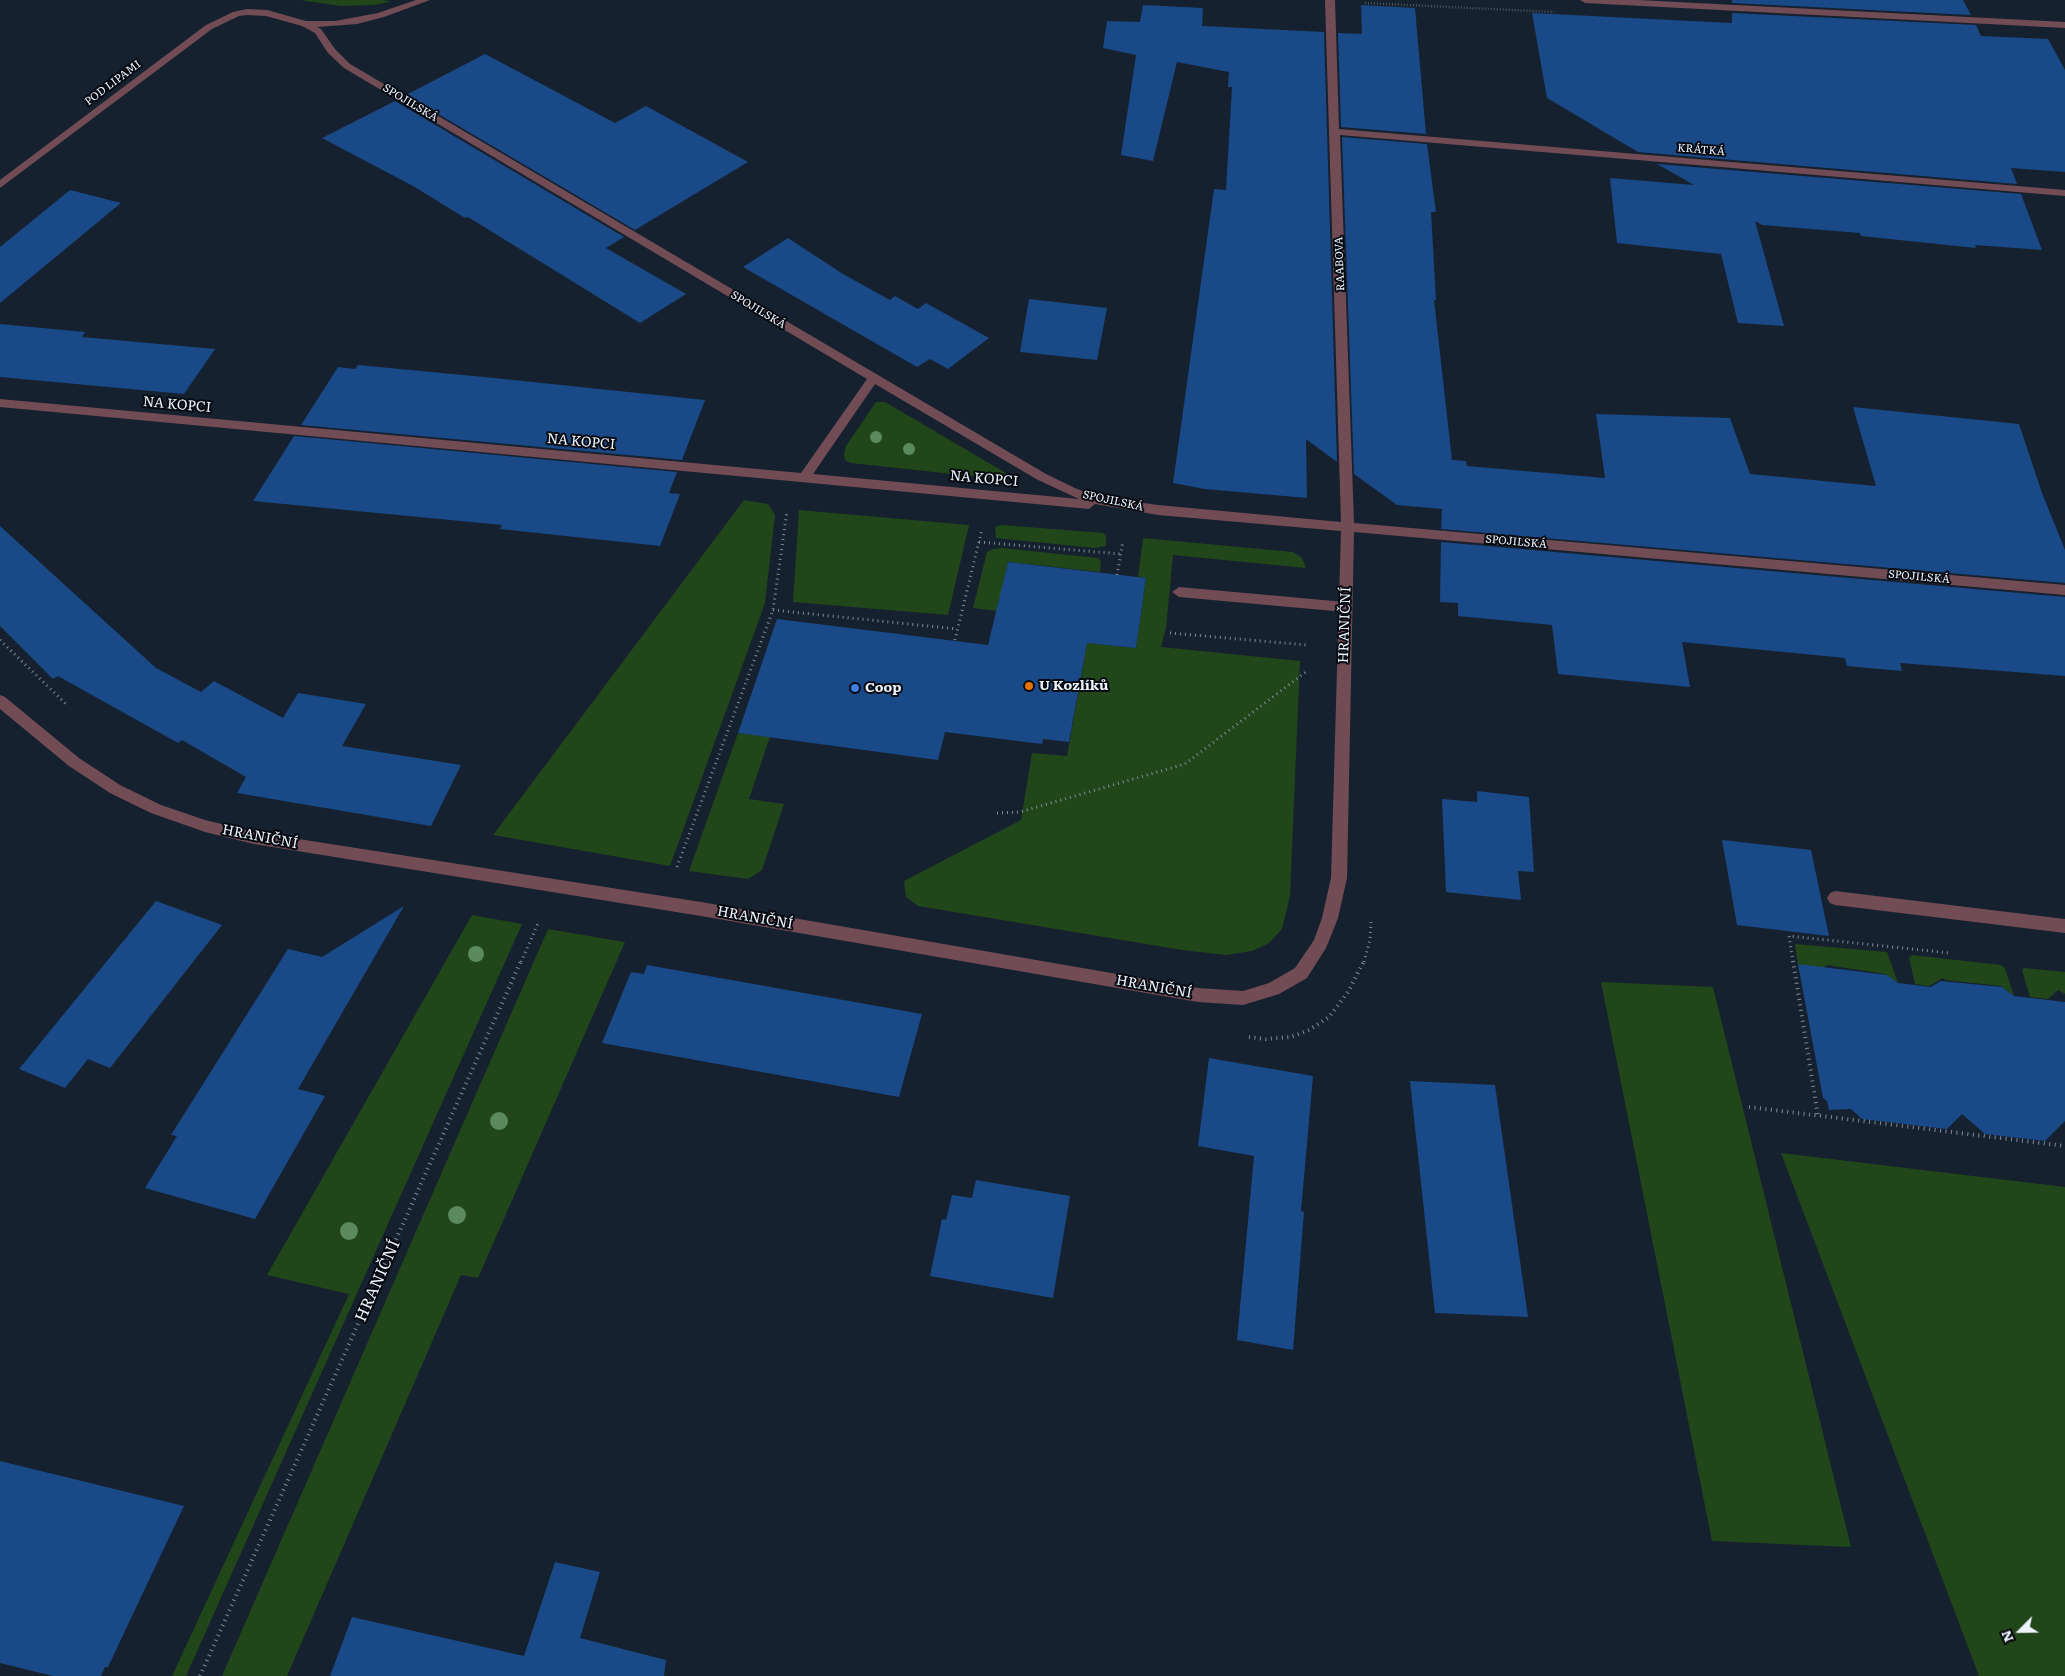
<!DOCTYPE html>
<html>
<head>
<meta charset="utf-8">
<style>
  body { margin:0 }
  #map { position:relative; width:2065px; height:1676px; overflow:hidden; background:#16212f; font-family:Literata,serif }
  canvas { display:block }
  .north { position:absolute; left:1995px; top:1606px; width:50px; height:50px; -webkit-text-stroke:4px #060a10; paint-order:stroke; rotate:247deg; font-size:14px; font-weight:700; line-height:20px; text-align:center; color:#edf5ff }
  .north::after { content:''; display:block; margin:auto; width:18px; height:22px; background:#edf5ff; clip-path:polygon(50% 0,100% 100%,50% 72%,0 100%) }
</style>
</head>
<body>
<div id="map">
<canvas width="2065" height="1676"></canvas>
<div class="north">N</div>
</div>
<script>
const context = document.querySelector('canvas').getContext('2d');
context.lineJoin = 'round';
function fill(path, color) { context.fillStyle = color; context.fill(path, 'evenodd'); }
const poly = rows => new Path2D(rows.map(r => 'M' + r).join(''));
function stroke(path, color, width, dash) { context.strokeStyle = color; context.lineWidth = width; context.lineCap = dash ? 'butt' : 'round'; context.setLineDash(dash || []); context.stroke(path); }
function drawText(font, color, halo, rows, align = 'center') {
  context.font = font + ' Literata,serif'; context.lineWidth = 4; context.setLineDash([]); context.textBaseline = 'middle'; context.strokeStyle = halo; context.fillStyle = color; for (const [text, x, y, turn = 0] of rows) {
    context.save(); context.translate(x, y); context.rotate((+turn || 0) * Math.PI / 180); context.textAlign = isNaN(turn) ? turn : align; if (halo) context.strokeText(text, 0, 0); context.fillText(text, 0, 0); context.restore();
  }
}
fill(poly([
  [300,0,384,0,390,2,373,5,341,6],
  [876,402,885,402,1006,473,1007,477,999,479,851,463,845,460,844,454,846,446],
  [744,500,768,504,775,515,765,603,670,866,493,835],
  [799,510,969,525,948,615,793,602],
  [1001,525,1103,533,1106,536,1106,546,1095,548,996,538,995,527],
  [1143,538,1293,552,1302,558,1306,568,1173,555,1166,628,1161,647,1300,661,1290,896,1282,929,1269,943,1252,951,1226,955,1182,950,918,906,906,897,904,881,1021,820,1032,753,1067,756,1087,643,1136,648,1146,578,1138,577],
  [1002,548,1098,558,1101,561,1100,572,1008,562,997,611,973,608,987,552,993,549],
  [738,733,770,737,749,799,784,804,762,870,748,879,689,871],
  [472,915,522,924,186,1676,172,1676,349,1294,267,1275],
  [548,929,625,942,478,1278,461,1275,287,1676,222,1676],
  [1795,944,1887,952,1898,983,1885,974,1827,965,1816,974,1799,972],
  [1912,955,2001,965,2005,968,2014,996,2001,986,1945,980,1943,978,1929,986,1915,984,1909,958],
  [2024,968,2065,972,2065,994,2058,990,2048,999,2030,997,2022,970],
  [1601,982,1713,987,1851,1547,1712,1541],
  [1781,1153,2065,1187,2065,1676,1979,1676]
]), '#214619');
fill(poly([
  [1732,0,1963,0,1971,15,1732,3],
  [1143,5,1203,8,1202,26,1324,32,1337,462,1306,439,1307,498,1205,489,1173,483,1214,189,1226,190,1232,87,1228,87,1229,72,1177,62,1153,161,1121,155,1136,55,1103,48,1107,21,1140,22],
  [1361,5,1415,8,1426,134,1341,127,1338,33,1362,34],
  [1532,13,1732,23,1732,13,1976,25,1981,36,2048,39,2065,70,2065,172,2011,168,2017,184,1638,152,1547,98],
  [485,54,615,123,646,106,748,162,635,230,406,95],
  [395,101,624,237,606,248,686,294,640,323,468,217,465,218,413,186,322,138],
  [1342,137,1427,144,1436,212,1431,212,1436,300,1434,300,1452,460,1466,461,1467,466,1605,478,1596,414,1730,418,1750,474,1876,486,1853,407,2019,424,2042,493,2065,550,2065,583,1441,529,1442,509,1397,505,1354,474],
  [1657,164,2021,194,2042,250,1975,245,1976,248,1861,236,1860,233,1762,225,1755,221,1784,326,1738,323,1721,254,1617,243,1610,178,1694,185],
  [70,190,121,203,0,303,0,247],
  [788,238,843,274,890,300,895,296,918,309,926,303,989,338,948,369,930,359,917,367,743,267],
  [1029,299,1107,308,1097,360,1020,352],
  [0,324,85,332,82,337,215,349,184,394,0,377],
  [358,365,494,378,705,400,682,460,301,425,338,367,355,369],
  [294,436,677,472,669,493,680,494,660,546,500,529,502,525,253,501],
  [0,526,156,668,201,692,214,681,283,718,298,693,366,704,342,746,461,765,431,826,237,793,246,777,182,740,178,743,58,676,53,679,0,626],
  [1441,542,2065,597,2065,676,1900,663,1902,671,1847,666,1845,658,1682,642,1690,687,1558,674,1552,625,1458,616,1458,603,1440,602],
  [1008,562,1146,578,1136,648,1087,643,1069,742,1043,739,1042,744,945,732,938,760,738,733,777,619,988,645],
  [1477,791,1529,797,1534,872,1518,871,1521,900,1446,892,1442,799,1477,802],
  [1722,840,1811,850,1829,936,1737,925],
  [156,901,222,925,110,1068,88,1059,65,1088,19,1069],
  [404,906,298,1089,325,1096,255,1219,145,1188,177,1136,171,1135,288,949,322,957],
  [1798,964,1887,975,1898,983,1931,987,1941,981,2002,987,2014,996,2065,1002,2065,1121,2045,1141,1985,1134,1962,1114,1947,1129,1862,1119,1851,1109,1829,1110,1827,1101,1823,1098],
  [647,965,922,1014,899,1097,602,1043,631,972,644,974],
  [1209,1058,1313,1076,1301,1211,1304,1212,1293,1350,1237,1340,1254,1156,1198,1146],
  [1410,1081,1495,1085,1528,1317,1435,1313],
  [976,1180,1070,1196,1053,1298,930,1276,942,1219,946,1220,952,1195,972,1198],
  [0,1461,184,1506,108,1667,105,1667,101,1676,53,1676,0,1663],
  [555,1562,600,1572,580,1638,666,1660,664,1676,330,1676,352,1617,524,1656]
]), '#194987');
stroke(poly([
  [1365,3,1554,12]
]), '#818a96', 2.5, [0.5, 2.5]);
stroke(poly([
  [979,542,1121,554],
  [1117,575,1123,541],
  [773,610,957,629],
  [1170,633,1307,645],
  [0,640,66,704],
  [955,640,982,529],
  [997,813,1020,812,1185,764,1307,671],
  [677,867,773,610,787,511],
  [521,962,539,921],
  [1364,962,1370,940,1371,922],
  [1793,962,1789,936,1950,953]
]), '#818a96', 3, [1, 4]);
stroke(poly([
  [1793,961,1818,1116],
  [1249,1037,1266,1039,1291,1037,1309,1030,1329,1017,1348,992,1364,961],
  [1749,1107,2065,1146],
  [200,1676,521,961]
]), '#818a96', 4, [1, 4.5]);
fill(poly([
  [1179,587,1345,602,1352,607,1345,612,1179,597,1172,592,1179,587]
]), '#724c54');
fill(poly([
  [416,0,430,0,384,17,357,24,317,27,321,29,335,49,350,64,1046,474,1077,489,1101,497,1158,505,1341,522,1325,0,1335,0,1339,129,2065,190,2065,196,1340,135,1354,523,2065,585,2065,595,1354,532,1347,878,1338,918,1326,948,1307,978,1279,994,1243,1005,1198,1002,701,916,254,844,205,832,151,813,110,793,69,766,0,709,0,695,5,697,79,758,120,785,161,805,205,820,254,832,701,902,1198,988,1243,991,1269,983,1295,968,1314,940,1322,918,1331,878,1341,531,1158,515,1095,504,1089,509,0,407,0,399,801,473,867,379,344,68,328,53,315,33,302,26,266,16,247,15,239,16,212,29,0,188,0,180,206,25,233,12,247,9,267,10,306,21,335,21,378,13,416,0],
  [875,384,1038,480,1079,499,813,474,875,384],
  [1580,0,1638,0,2065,22,2065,28,1585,3,1580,0],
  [1835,891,2065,919,2065,933,1835,905,1830,903,1827,898,1830,893,1835,891]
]), '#724c54');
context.fillStyle = '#5b8a5e';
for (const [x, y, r] of [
  [876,437,6],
  [909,449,6],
  [476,954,8],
  [499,1121,9],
  [457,1215,9],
  [349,1231,9]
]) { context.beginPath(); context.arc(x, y, r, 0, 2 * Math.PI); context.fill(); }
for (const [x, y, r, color] of [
  [1029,686,5,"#e8710a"],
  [855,688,5,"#3f7fe0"]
]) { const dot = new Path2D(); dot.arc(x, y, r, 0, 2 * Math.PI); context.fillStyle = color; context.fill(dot); stroke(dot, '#060a10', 2); }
drawText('11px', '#edf5ff', '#060a10', [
  ["POD LIPAMI",113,83,-37],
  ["SPOJILSKÁ",410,103,31],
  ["KRÁTKÁ",1701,150,5],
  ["RAABOVA",1340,264,-92],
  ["SPOJILSKÁ",758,310,31],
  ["SPOJILSKÁ",1113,501,12],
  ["SPOJILSKÁ",1516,542,5],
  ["SPOJILSKÁ",1919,577,5]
]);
drawText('14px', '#edf5ff', '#060a10', [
  ["NA KOPCI",177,405,5],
  ["NA KOPCI",581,442,5],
  ["NA KOPCI",984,479,5],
  ["HRANIČNÍ",1345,625,-88],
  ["HRANIČNÍ",260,837,11],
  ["HRANIČNÍ",755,918,10],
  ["HRANIČNÍ",1154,987,10]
]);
drawText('bold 14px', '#edf5ff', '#060a10', [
  ["U Kozlíků",1039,686],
  ["Coop",865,688]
], 'left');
drawText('16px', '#edf5ff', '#060a10', [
  ["HRANIČNÍ",378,1281,-66]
]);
</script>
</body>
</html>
